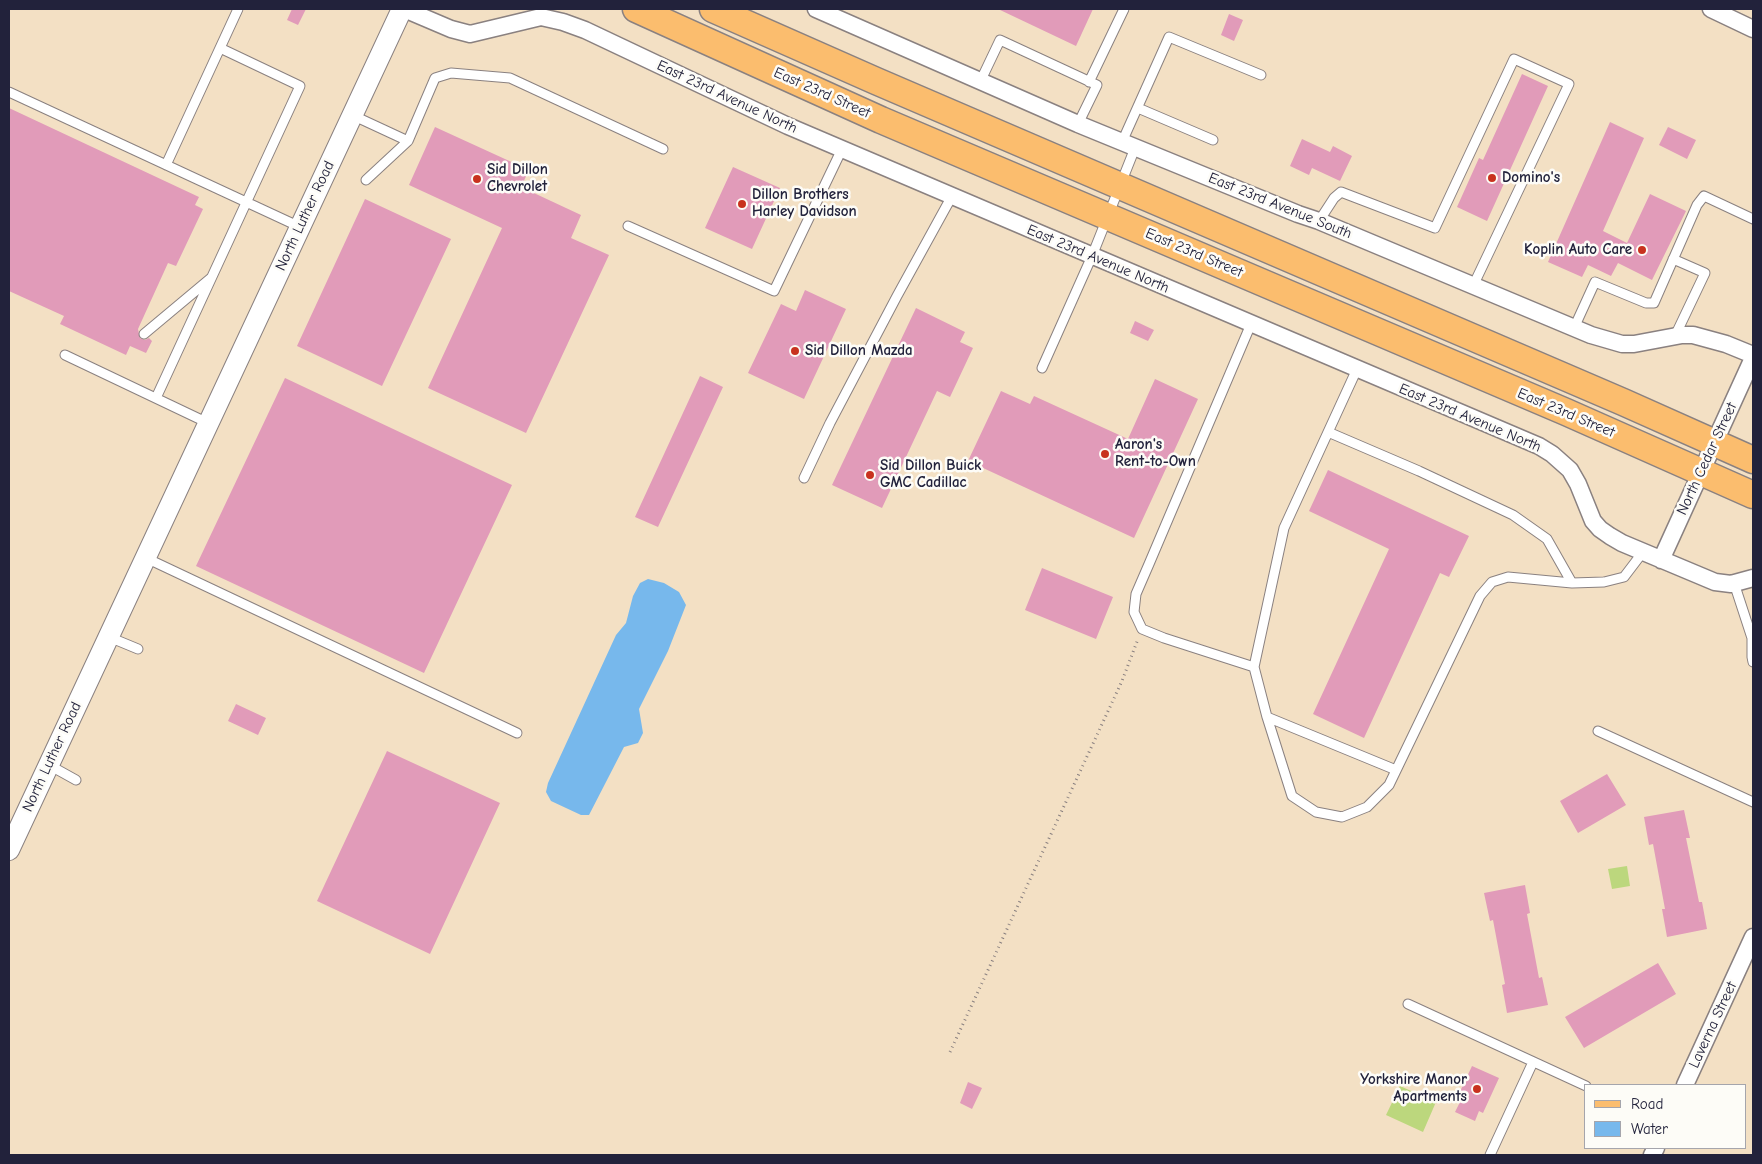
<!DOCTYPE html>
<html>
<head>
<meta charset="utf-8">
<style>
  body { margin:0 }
  #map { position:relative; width:1762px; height:1164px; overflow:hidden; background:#f3e0c4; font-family:"Comic Neue",sans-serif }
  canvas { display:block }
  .frame { position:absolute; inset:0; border:10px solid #22223b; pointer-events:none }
  .legend { position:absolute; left:1584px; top:1084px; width:162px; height:65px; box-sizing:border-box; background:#fdfcf7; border:1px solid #a5a5ac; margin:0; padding:6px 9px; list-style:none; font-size:15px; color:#22223b }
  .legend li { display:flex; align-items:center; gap:10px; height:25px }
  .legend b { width:25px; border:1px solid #a5a5ac }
</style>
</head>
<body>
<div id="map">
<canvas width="1762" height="1164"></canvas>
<div class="frame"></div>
<ul class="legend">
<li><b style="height:6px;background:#fbbd6e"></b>Road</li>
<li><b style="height:14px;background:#77b8ec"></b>Water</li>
</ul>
</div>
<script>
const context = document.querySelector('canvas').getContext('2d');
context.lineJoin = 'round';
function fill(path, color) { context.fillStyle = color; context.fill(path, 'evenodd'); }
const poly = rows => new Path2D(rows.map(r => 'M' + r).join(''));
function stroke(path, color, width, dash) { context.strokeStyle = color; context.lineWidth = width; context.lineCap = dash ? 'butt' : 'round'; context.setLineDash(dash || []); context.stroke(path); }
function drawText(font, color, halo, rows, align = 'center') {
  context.font = font + ' "Comic Neue",sans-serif'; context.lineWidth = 5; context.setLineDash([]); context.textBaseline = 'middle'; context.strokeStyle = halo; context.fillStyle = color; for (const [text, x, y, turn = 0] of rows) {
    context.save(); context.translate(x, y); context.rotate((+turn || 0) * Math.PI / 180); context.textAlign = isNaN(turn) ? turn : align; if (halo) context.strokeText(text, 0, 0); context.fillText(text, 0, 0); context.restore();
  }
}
fill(poly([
  [1627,866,1630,886,1612,889,1608,869],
  [1400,1086,1436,1102,1423,1132,1386,1115]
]), '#bcd77d');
fill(poly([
  [648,579,664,583,679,592,686,605,668,651,639,709,643,733,638,743,624,747,589,815,581,815,551,801,546,792,548,783,616,635,626,623,633,596,640,583]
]), '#77b8ec');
fill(poly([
  [292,9,306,9,298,25,287,20],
  [998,9,1093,9,1076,46],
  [1229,14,1243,20,1234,41,1221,35],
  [1522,74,1548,86,1487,221,1457,207,1479,158,1483,160],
  [9,108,199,197,195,205,203,209,176,266,168,263,138,329,140,338,145,340,149,338,152,341,146,353,130,346,126,355,60,324,64,316,9,291],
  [1610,122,1644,138,1603,231,1627,243,1650,194,1686,211,1652,280,1618,263,1611,276,1588,265,1582,277,1548,262],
  [435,127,529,170,521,187,581,215,571,238,609,255,526,433,428,388,502,228,409,185],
  [1668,127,1696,140,1687,159,1659,145],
  [1302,139,1330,152,1333,146,1352,156,1340,181,1312,168,1309,175,1290,166],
  [733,167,780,188,752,249,705,228],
  [365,199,451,239,382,386,297,346],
  [805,290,846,309,804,399,748,373,781,304,796,311],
  [916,308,965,332,960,342,973,348,950,397,937,391,882,508,832,485],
  [1135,321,1154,330,1148,341,1130,333],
  [700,376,723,387,658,527,635,517],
  [285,378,512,485,424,673,196,566],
  [1155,379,1198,399,1134,538,968,461,1001,391,1030,404,1034,396,1128,439],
  [1328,470,1469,536,1449,577,1440,573,1364,738,1313,714,1389,549,1309,511],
  [1042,568,1113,597,1096,639,1025,610],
  [236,704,266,718,258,735,228,721],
  [387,751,500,803,430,954,317,901],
  [1607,774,1626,805,1578,833,1560,801],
  [1684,810,1690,838,1686,838,1699,902,1702,902,1707,929,1667,937,1662,909,1665,909,1653,844,1649,845,1644,817],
  [1525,885,1530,913,1527,914,1539,978,1542,977,1548,1005,1507,1013,1502,985,1505,984,1493,920,1490,921,1484,893],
  [1658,963,1676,994,1584,1048,1565,1017],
  [1472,1066,1499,1078,1483,1113,1479,1111,1475,1121,1455,1112,1460,1102,1456,1100],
  [968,1082,982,1088,972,1109,960,1103]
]), '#e19bb9');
const service = poly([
  [980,82,1000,40,1097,85,1078,124],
  [1089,82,1124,9],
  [9,92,300,227],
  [1138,108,1213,140],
  [352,115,408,141,435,78,451,73,510,78,663,149],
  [1122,142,1169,37,1261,75],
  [166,165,238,9],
  [366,180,408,141],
  [1319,221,1334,198,1341,192,1435,228,1514,59,1569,84,1473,286],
  [628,226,774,291,842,149],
  [1673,259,1705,273,1675,336],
  [1251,324,1149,564,1136,594,1134,612,1142,629,1164,638,1254,667],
  [1574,328,1595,282,1646,303,1654,303,1697,205,1704,196,1753,219],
  [144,334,211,278],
  [65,355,208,423],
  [1042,368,1092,256,1135,148],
  [1357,369,1284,528,1254,667,1267,717,1292,796,1316,812,1342,817,1367,807,1389,785,1480,596,1492,582,1508,577,1572,583,1604,582,1624,577,1643,552],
  [156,398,300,86,220,48],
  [1328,432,1419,471,1513,515,1547,539,1572,583],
  [804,478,830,423,897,296,952,196],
  [146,558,517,733],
  [1734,583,1752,638,1752,657,1753,662],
  [109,637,138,649],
  [1267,717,1396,770],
  [1598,731,1753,802],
  [49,765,76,780],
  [1408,1004,1586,1086],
  [1490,1155,1533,1062]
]);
const minor = poly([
  [404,9,451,29,470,34,541,17,563,22,585,30,788,126,1539,446,1552,454,1570,470,1578,484,1593,521,1600,529,1610,536,1622,543,1715,582,1731,584,1753,578],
  [816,9,1078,124,1298,214,1319,221,1591,335,1622,344,1634,344,1682,335,1693,335,1726,344,1753,355],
  [1711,9,1753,29],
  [1661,560,1753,358],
  [1685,1085,1753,937],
  [1652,1155,1656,1148]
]);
const tertiary = poly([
  [9,850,402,9]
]);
const primary = poly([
  [636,9,881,120,1566,412,1753,495],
  [713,9,876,81,1623,402,1753,460]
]);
stroke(service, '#8a8180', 11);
stroke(minor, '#8a8180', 19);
stroke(tertiary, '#8a8180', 22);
stroke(primary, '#8a8180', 29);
stroke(poly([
  [950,1052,1122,681,1138,639]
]), '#8a8180', 3, [1, 4]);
stroke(service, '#fff', 9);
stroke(minor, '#fff', 16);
stroke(tertiary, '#fff', 20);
stroke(primary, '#fbbd6e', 26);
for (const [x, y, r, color] of [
  [1492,178,5,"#c8321e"],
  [477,179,5,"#c8321e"],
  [742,204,5,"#c8321e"],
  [1642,250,5,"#c8321e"],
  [795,351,5,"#c8321e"],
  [1105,454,5,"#c8321e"],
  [870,475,5,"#c8321e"],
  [1477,1089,5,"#c8321e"]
]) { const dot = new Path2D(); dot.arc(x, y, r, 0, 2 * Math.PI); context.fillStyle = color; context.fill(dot); stroke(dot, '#fdfcf7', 2); }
drawText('15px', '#22223b', '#fdfcf7', [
  ["East 23rd Street",822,93,24],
  ["East 23rd Avenue North",727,97,25],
  ["East 23rd Avenue South",1280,206,22],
  ["North Luther Road",305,216,-65],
  ["East 23rd Street",1194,253,23],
  ["East 23rd Avenue North",1098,259,23],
  ["East 23rd Street",1566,413,23],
  ["East 23rd Avenue North",1470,418,23],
  ["North Cedar Street",1707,459,-65],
  ["North Luther Road",52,757,-65],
  ["Laverna Street",1713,1025,-65]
]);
drawText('bold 15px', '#22223b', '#fdfcf7', [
  ["Sid Dillon",487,170],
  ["Chevrolet",487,187],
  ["Domino's",1502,178],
  ["Dillon Brothers",752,195],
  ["Harley Davidson",752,212],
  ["Koplin Auto Care",1632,250,"right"],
  ["Sid Dillon Mazda",805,351],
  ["Aaron's",1115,445],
  ["Rent-to-Own",1115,462],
  ["Sid Dillon Buick",880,466],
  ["GMC Cadillac",880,483],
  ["Yorkshire Manor",1467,1080,"right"],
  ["Apartments",1467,1097,"right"]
], 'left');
</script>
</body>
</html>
